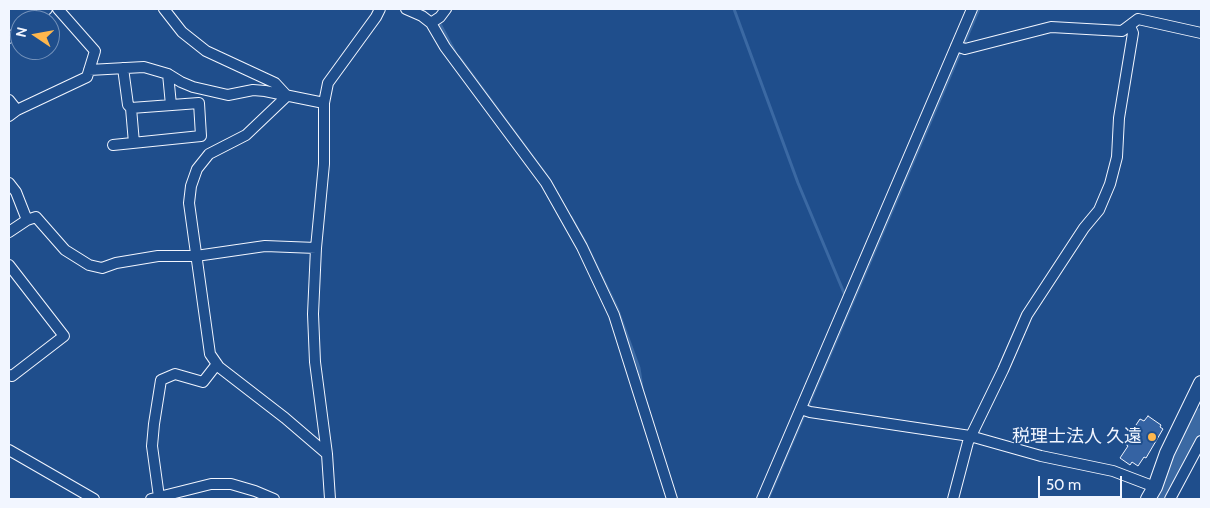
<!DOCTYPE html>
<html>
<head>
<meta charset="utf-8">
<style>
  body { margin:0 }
  #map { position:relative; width:1210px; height:508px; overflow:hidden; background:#1f4e8c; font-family:Cabin,sans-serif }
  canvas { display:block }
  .frame { position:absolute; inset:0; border:10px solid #f2f6ff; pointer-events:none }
  .north { position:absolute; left:10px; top:10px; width:50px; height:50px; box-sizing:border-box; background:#1f4e8c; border:1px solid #7391ba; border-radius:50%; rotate:282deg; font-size:14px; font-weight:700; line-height:20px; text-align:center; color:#f2f6ff }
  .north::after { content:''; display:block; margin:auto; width:18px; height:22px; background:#ffb74d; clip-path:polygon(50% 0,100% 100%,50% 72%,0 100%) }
  .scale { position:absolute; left:1038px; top:476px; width:84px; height:22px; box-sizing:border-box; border:2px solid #f2f6ff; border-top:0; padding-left:6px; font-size:15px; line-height:18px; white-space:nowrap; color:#f2f6ff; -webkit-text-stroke:4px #1f4e8c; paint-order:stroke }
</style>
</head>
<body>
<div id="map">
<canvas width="1210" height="508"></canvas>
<div class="frame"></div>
<div class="north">N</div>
<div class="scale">50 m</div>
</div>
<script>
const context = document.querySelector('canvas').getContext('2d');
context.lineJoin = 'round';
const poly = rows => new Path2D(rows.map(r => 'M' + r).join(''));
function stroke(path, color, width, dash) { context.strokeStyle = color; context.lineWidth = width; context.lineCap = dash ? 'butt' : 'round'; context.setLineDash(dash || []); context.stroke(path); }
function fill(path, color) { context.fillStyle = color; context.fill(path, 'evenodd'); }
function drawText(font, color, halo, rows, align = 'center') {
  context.font = font + ' Cabin,"Noto Sans JP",sans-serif'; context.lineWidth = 4; context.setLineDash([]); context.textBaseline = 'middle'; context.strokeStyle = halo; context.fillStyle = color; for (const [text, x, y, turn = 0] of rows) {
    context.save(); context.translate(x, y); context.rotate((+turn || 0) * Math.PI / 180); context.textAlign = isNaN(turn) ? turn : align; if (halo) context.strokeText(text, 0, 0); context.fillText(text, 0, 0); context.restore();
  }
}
stroke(poly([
  [734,9,798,183,844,293],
  [440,24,455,52],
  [459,57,549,179],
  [571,217,584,240,617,308,639,368,642,388],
  [768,499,979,9]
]), '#3b69a3', 3);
stroke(poly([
  [1159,499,1201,418]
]), '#3b69a3', 20);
const building = poly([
  [1148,416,1161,425,1160,427,1163,429,1146,458,1144,457,1138,466,1132,462,1130,465,1120,458,1128,446,1124,443,1140,419,1144,421,1148,416]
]);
fill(building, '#3563a3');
stroke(building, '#f2f6ff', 1);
const minor = poly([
  [164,9,182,32,206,51,275,83,287,96],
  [406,9,422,16,431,23,445,47,546,183,582,247,614,315,672,499],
  [33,20,47,9],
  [431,23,440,17,446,9],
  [9,38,20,30],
  [956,46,965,49,1051,27,1122,31,1138,19,1201,33],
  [123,68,128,105,131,108,134,143],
  [89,70,144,67,168,74,181,82,193,87,228,95,253,90,265,91,324,103],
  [168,74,171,105],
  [287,96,246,135,209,154,197,169,191,186,189,203,210,354,219,367,285,418,327,454],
  [9,100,17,110],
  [9,116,17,110,87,77,95,51,58,9],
  [113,145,201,136,199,103,131,108],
  [9,183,16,192,27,220],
  [9,232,27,220,36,217,65,250,89,265,102,268,116,263,158,256,196,256,265,246,316,248],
  [9,265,64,336,12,376,9,375],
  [801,409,810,412,970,436,1041,456,1113,471,1155,487],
  [9,450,94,499],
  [159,497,152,446,154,424,161,380,175,374,203,382,217,364],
  [151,499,211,484,231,484,255,491,274,499],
  [330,499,327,454,315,362,313,314,316,248,324,164,324,103,328,83,376,17,380,9],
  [762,499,972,9],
  [953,499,968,442,1003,370,1027,315,1084,228,1099,210,1110,184,1117,157,1119,118,1133,33,1130,26],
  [1170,499,1201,441]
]);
const secondary = poly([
  [1148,499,1155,487,1167,453,1201,383]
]);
stroke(minor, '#f2f6ff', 12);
stroke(secondary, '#f2f6ff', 16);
stroke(minor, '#1f4e8c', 10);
stroke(secondary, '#1f4e8c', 14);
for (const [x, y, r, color] of [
  [1152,437,5,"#ffb74d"]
]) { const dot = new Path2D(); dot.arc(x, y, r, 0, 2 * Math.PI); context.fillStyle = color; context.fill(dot); stroke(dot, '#1f4e8c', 2); }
drawText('18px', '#f2f6ff', '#1f4e8c', [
  ["税理士法人 久遠",1142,437]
], 'right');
</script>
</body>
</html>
